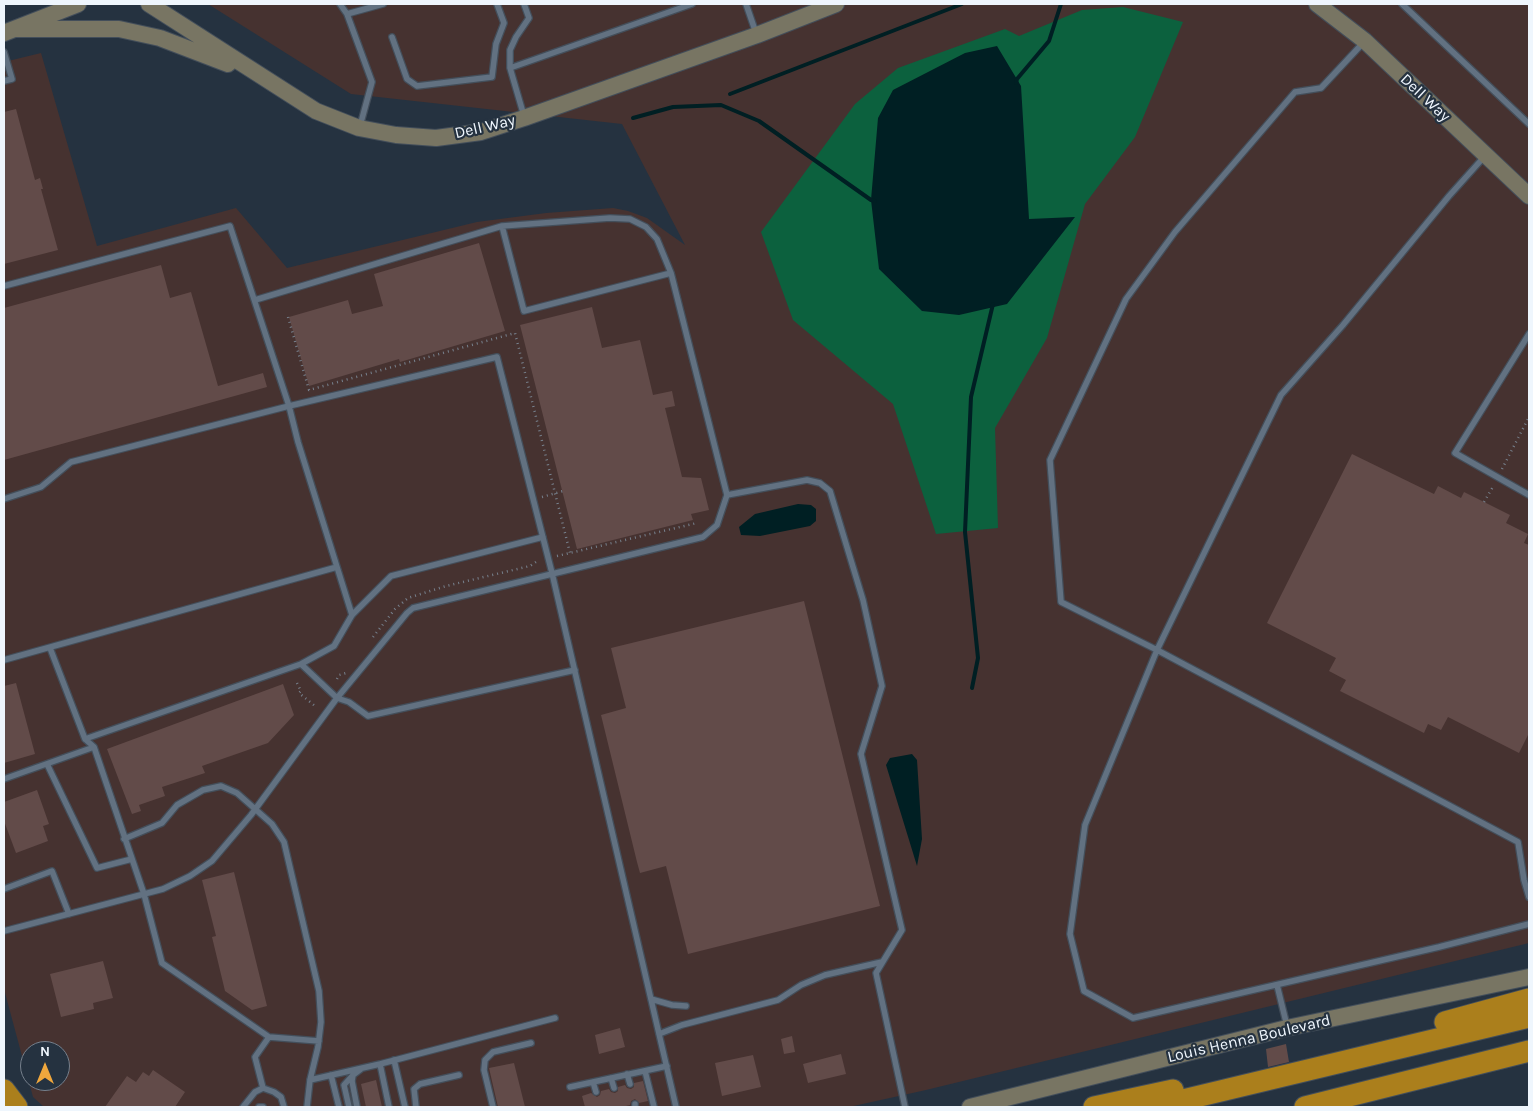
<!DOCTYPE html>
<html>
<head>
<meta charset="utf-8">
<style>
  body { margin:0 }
  #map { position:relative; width:1533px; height:1111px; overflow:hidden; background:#253240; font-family:Karla,sans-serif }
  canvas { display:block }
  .frame { position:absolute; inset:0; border:5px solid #eff6fd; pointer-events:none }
  .north { position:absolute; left:20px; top:1041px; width:50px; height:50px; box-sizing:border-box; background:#253240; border:1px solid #76808c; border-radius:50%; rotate:0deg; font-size:14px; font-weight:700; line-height:20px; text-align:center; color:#eff6fd }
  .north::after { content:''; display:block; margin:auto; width:18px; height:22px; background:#efa73d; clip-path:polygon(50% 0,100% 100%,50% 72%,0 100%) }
</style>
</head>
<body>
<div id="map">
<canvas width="1533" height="1111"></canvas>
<div class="frame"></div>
<div class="north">N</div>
</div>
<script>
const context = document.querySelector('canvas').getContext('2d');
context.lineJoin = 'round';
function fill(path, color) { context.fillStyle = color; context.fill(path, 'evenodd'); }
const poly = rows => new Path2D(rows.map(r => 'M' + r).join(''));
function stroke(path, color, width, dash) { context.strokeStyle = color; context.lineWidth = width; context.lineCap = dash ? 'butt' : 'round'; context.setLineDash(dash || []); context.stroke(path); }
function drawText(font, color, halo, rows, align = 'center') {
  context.font = font + ' Karla,sans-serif'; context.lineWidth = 4.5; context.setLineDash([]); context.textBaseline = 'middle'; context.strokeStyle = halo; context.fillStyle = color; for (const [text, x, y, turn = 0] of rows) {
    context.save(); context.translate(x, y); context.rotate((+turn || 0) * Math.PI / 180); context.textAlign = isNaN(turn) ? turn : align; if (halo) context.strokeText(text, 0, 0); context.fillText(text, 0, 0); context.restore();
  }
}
fill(poly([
  [208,4,1529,4,1529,943,926,1090,849,1107,44,1107,33,1097,4,989,4,62,41,53,97,246,236,208,287,268,477,222,546,213,613,208,628,211,647,218,685,245,622,124,351,94],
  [30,1051,60,1051,60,1081,30,1081]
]), '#463230');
fill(poly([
  [1123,7,1183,22,1135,137,1085,204,1047,338,995,428,998,528,936,534,893,404,793,320,761,232,855,104,898,68,1005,29,1019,36,1082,10]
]), '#0c613e');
fill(poly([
  [997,46,1021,86,1029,219,1075,217,1007,304,959,315,922,311,879,269,871,200,878,118,893,90,965,53],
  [798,504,811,505,816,509,816,521,810,526,760,536,741,535,739,527,755,514],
  [912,754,917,760,922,839,917,866,886,765,890,758]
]), '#001f23');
stroke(poly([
  [1016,83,1017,79,1049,41,1061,4],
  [730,94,962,4],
  [633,118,673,107,721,105,759,121,871,200,875,201],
  [972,688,978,658,965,532,971,397,993,304]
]), '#001f23', 4);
fill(poly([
  [16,109,35,180,40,178,43,189,41,189,58,250,4,264,4,112],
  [479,243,505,331,400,362,399,359,309,386,289,317,348,300,352,314,383,306,374,274],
  [161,265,170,298,191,292,218,386,263,373,267,387,4,460,4,308],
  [592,307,602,348,640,340,653,395,672,391,675,406,665,408,682,477,701,478,709,510,691,514,693,520,577,549,520,325],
  [1352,454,1434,494,1438,486,1461,498,1464,492,1510,515,1506,523,1528,534,1524,543,1529,545,1529,733,1519,753,1448,717,1441,730,1428,724,1424,733,1340,691,1346,680,1329,671,1336,658,1267,623],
  [804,601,880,906,688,954,666,866,640,873,637,862,601,715,626,708,611,648],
  [16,683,35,754,4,763,4,686],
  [283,684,294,715,268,743,202,766,205,773,162,787,165,796,139,805,141,811,132,814,107,749],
  [37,790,49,824,43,826,48,841,16,853,4,821,4,802],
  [234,872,267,1006,252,1010,225,991,212,937,216,936,202,880],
  [103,961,113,998,93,1003,94,1009,61,1017,50,974],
  [620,1028,625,1047,599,1054,595,1035],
  [792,1036,795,1052,784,1054,781,1039],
  [1286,1044,1289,1062,1268,1067,1266,1049],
  [841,1054,846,1074,808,1083,803,1064],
  [753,1055,761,1087,722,1096,715,1063],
  [514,1063,525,1107,498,1107,489,1068],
  [153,1070,185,1092,175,1107,105,1107,127,1076,136,1082,143,1072,149,1076],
  [376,1080,382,1107,366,1107,361,1084],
  [643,1081,648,1101,639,1103,635,1099,631,1101,630,1105,622,1107,585,1107,582,1096,591,1093,597,1097,600,1095,601,1091,609,1089,611,1092,615,1093,618,1091,618,1087,625,1085,627,1088,631,1089,634,1087,634,1083]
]), '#624b49');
const lane = poly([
  [340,4,347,14],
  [746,4,756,33],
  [1402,4,1529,124],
  [392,37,407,79,417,86,492,77,496,44,504,23,497,4],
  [1363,43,1321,88,1295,92,1175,232,1126,299,1050,460,1061,602,1157,650,1518,842,1524,880,1529,897],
  [4,52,12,79,4,81],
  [510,68,692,4],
  [524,116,510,68,510,50,516,37,529,18,524,4],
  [360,126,372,82,347,14,383,4],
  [1484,157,1449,196,1343,325,1281,395,1157,650,1085,825,1070,934,1084,991,1133,1018,1439,947,1529,924],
  [502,226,524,311,671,273],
  [4,286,230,226,289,406,298,442,352,615],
  [255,300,502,226,610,218,630,219,646,227,657,239,671,273,727,495],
  [1529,334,1455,453,1529,495],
  [4,499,41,487,71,462,289,406,497,357,552,573,676,1107],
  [50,648,85,739,94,747,144,894,162,963,269,1037,319,1041],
  [4,660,337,567],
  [301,664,334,646,352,615,391,576,543,537],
  [85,739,301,664,337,698,349,702,368,716,575,670],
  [47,764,97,868,132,859],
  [4,779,94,747],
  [124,839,162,823,177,805,203,790,221,786,237,793,272,824,284,842,319,991,321,1022,318,1047,310,1080,307,1107],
  [4,889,52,871,69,914],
  [4,931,163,889,190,876,212,861,251,815,337,698,407,613,413,608,703,537,717,525,727,495,807,480,820,483,830,491,863,600,882,686,861,754,902,930,876,973,905,1107],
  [1277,985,1287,1026],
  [651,999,672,1005,686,1006],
  [659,1034,682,1025,778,1000,801,985,825,975,882,962],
  [394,1060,405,1107],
  [380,1064,389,1107],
  [645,1071,654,1107],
  [627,1074,630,1084],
  [331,1075,339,1107],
  [611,1078,614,1088],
  [310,1080,380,1064,555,1018],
  [593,1082,596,1092],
  [570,1087,667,1066],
  [263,1088,255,1057,269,1037],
  [635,1104,635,1107],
  [243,1107,255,1092,263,1088,274,1092,281,1097,284,1107],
  [259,1107,263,1107],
  [349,1107,344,1085,353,1075],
  [357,1107,352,1081,353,1075,361,1069],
  [416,1107,414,1089,420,1084,459,1075],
  [493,1107,484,1070,485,1060,493,1052,531,1043]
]);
const secondary = poly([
  [149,4,316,111,359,128,396,135,436,138,481,132,524,118,757,35,836,4],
  [1317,4,1365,41,1529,196],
  [16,29,119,29,160,38,228,64],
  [4,33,78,4],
  [970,1107,1287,1028,1529,977]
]);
const highway = poly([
  [1445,1022,1529,999],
  [4,1090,17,1107],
  [1094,1107,1173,1090],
  [1154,1107,1529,1017],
  [1305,1107,1529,1051]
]);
stroke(lane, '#434e5a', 8);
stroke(secondary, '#434e5a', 18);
stroke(highway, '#434e5a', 23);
stroke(poly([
  [288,317,309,390,515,333,570,553],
  [1502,469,1529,417],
  [542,497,563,491],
  [1484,502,1494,485],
  [557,556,697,523],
  [373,637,395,609,408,598,446,586,530,566,536,562],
  [337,679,339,675,346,673],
  [297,683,301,691,299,693,315,706]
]), '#77818d', 2.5, [1, 4]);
stroke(lane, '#627181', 5.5);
stroke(secondary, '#787563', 16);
stroke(highway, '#ab7f1c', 21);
drawText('16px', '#eff6fd', '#253240', [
  ["Dell Way",1425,98,43],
  ["Dell Way",485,127,-13],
  ["Louis Henna Boulevard",1249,1039,-13]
]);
</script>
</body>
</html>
